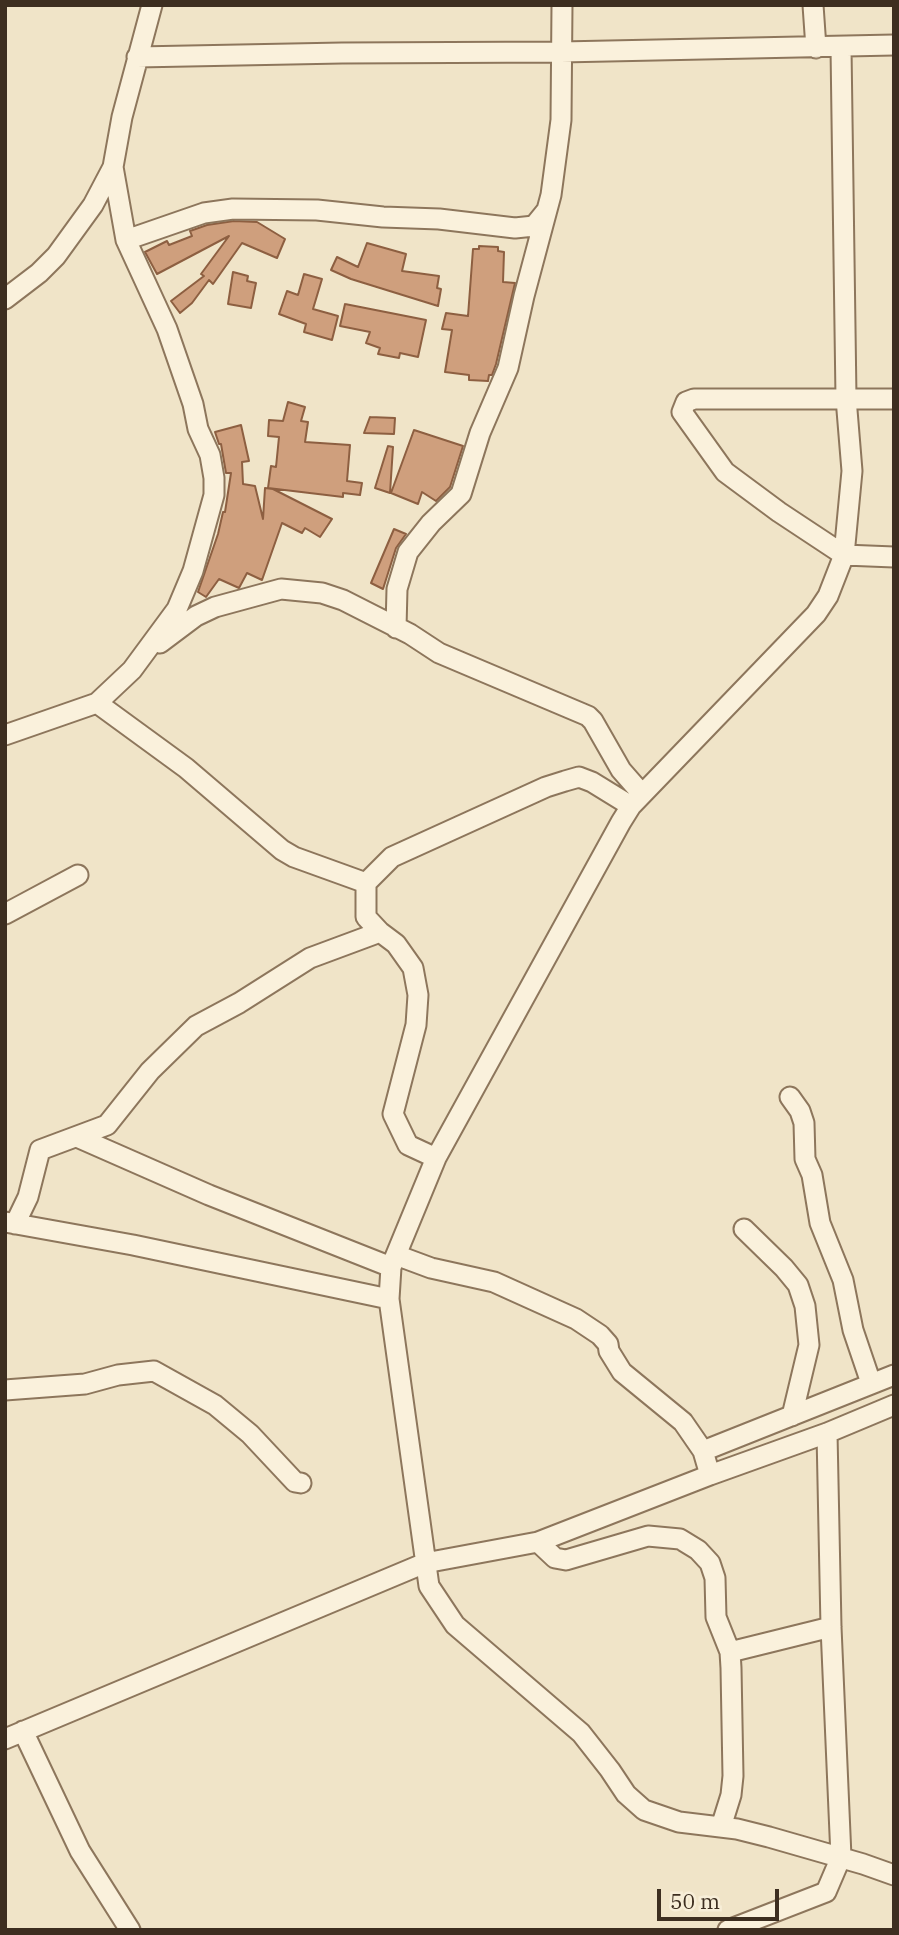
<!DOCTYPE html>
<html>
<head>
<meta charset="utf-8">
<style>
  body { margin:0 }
  #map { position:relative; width:899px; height:1935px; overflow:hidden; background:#f0e4c8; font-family:"IBM Plex Serif",serif }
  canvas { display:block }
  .frame { position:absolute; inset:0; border:7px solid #3d2e20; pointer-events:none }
  .scale { position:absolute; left:657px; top:1889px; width:122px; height:32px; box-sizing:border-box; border:4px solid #3d2e20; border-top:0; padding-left:9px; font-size:21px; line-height:24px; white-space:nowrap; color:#3d2e20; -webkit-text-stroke:5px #f7eed8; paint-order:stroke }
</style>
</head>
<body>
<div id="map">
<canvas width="899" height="1935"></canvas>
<div class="frame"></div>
<div class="scale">50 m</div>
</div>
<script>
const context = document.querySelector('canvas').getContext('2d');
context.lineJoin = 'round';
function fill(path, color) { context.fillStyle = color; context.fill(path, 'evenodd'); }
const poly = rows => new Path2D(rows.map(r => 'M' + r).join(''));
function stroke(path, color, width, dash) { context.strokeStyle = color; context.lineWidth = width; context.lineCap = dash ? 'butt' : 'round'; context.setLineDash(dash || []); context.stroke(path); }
const building = poly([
  [234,221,257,222,285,239,277,258,242,243,213,284,209,280,192,303,180,313,171,301,204,276,201,274,229,236,157,274,145,252,167,241,169,245,192,236,190,231,207,225,234,221],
  [367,243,406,254,402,271,439,276,437,288,441,289,438,306,351,279,331,270,337,257,358,267,367,243],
  [479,246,498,247,498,251,504,252,503,282,515,283,496,364,492,375,489,375,488,381,469,380,469,375,445,372,452,330,442,329,446,313,468,316,473,249,479,249,479,246],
  [233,272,248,276,247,281,256,283,251,308,228,304,233,272],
  [304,274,322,279,313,309,338,316,332,340,304,332,306,324,279,314,287,291,298,295,304,274],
  [345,304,426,320,418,357,400,353,399,358,378,354,380,348,366,343,370,332,340,326,345,304],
  [288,402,305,407,301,421,308,422,305,442,350,445,347,481,362,483,360,495,343,493,343,497,268,488,271,466,276,467,279,437,268,436,269,420,283,421,288,402],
  [370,417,395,418,394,434,364,433,370,417],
  [241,425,249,461,242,462,243,484,255,486,263,519,265,488,273,489,332,519,320,537,305,528,302,533,282,523,262,580,247,573,239,588,219,579,206,597,198,592,218,534,223,512,225,512,231,473,226,473,221,444,219,444,215,432,241,425],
  [414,430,463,446,450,487,436,501,422,492,418,504,391,493,414,430],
  [388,446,393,447,390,493,375,488,388,446],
  [394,529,406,534,396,548,383,589,371,583,394,529]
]);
fill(building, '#cf9f7d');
stroke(building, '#8d5f41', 2);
const minor = poly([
  [813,5,816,48],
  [841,48,846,398,852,471,844,555,828,596,816,614,631,806,621,822,436,1158,391,1267,389,1299,429,1586,455,1625,581,1733,610,1770,626,1794,644,1810,679,1822,737,1829,769,1837,863,1864,894,1875],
  [137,57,342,53,561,52,894,45],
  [126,240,204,213,233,209,317,210,383,217,439,219,515,228,534,226,547,210],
  [5,299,39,273,56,256,93,205,113,167,122,117,152,5],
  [894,399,694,399,686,402,682,412,725,472,779,512,844,555,894,557],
  [396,628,397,589,408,552,431,523,461,494,480,433,508,368,524,296,551,195,561,120,562,5],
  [160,643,196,616,215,607,281,589,322,593,343,600,410,634,439,653,588,716,593,721,621,770,642,794],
  [97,703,186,768,282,850,294,857,366,883,392,857,546,787,565,781,579,777,592,782,631,806],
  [5,735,97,703,132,670,177,609,193,571,214,495,214,478,210,455,198,429,193,404,167,329,126,240,113,167],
  [366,883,366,917,380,932,396,944,413,968,418,995,416,1025,393,1114,408,1145,436,1158],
  [5,914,78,875],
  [790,1097,800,1111,804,1123,805,1159,812,1175,820,1223,843,1280,853,1330,871,1383],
  [77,1137,209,1195,391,1267],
  [5,1222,133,1245,389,1299],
  [15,1224,28,1197,40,1150,107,1125,150,1071,196,1026,239,1003,310,958,380,932],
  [744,1229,784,1268,798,1285,805,1306,809,1345,792,1416],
  [396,1255,431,1268,494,1282,576,1319,600,1335,608,1344,609,1351,622,1372,683,1422,703,1451,710,1475],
  [5,1390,85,1384,118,1375,154,1371,215,1405,250,1434,295,1482,301,1483],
  [703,1451,894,1375],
  [538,1542,555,1558,566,1560,648,1536,680,1539,698,1550,710,1563,715,1578,716,1617,730,1652,731,1668,733,1776,731,1795,721,1827],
  [730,1652,831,1627],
  [23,1731,80,1851,130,1930],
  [5,1739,425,1563,538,1542,710,1475,827,1433,894,1405],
  [728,1930,826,1892,841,1857,831,1627,827,1433]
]);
stroke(minor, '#8d765c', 23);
stroke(minor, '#faf1dc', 19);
</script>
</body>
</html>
